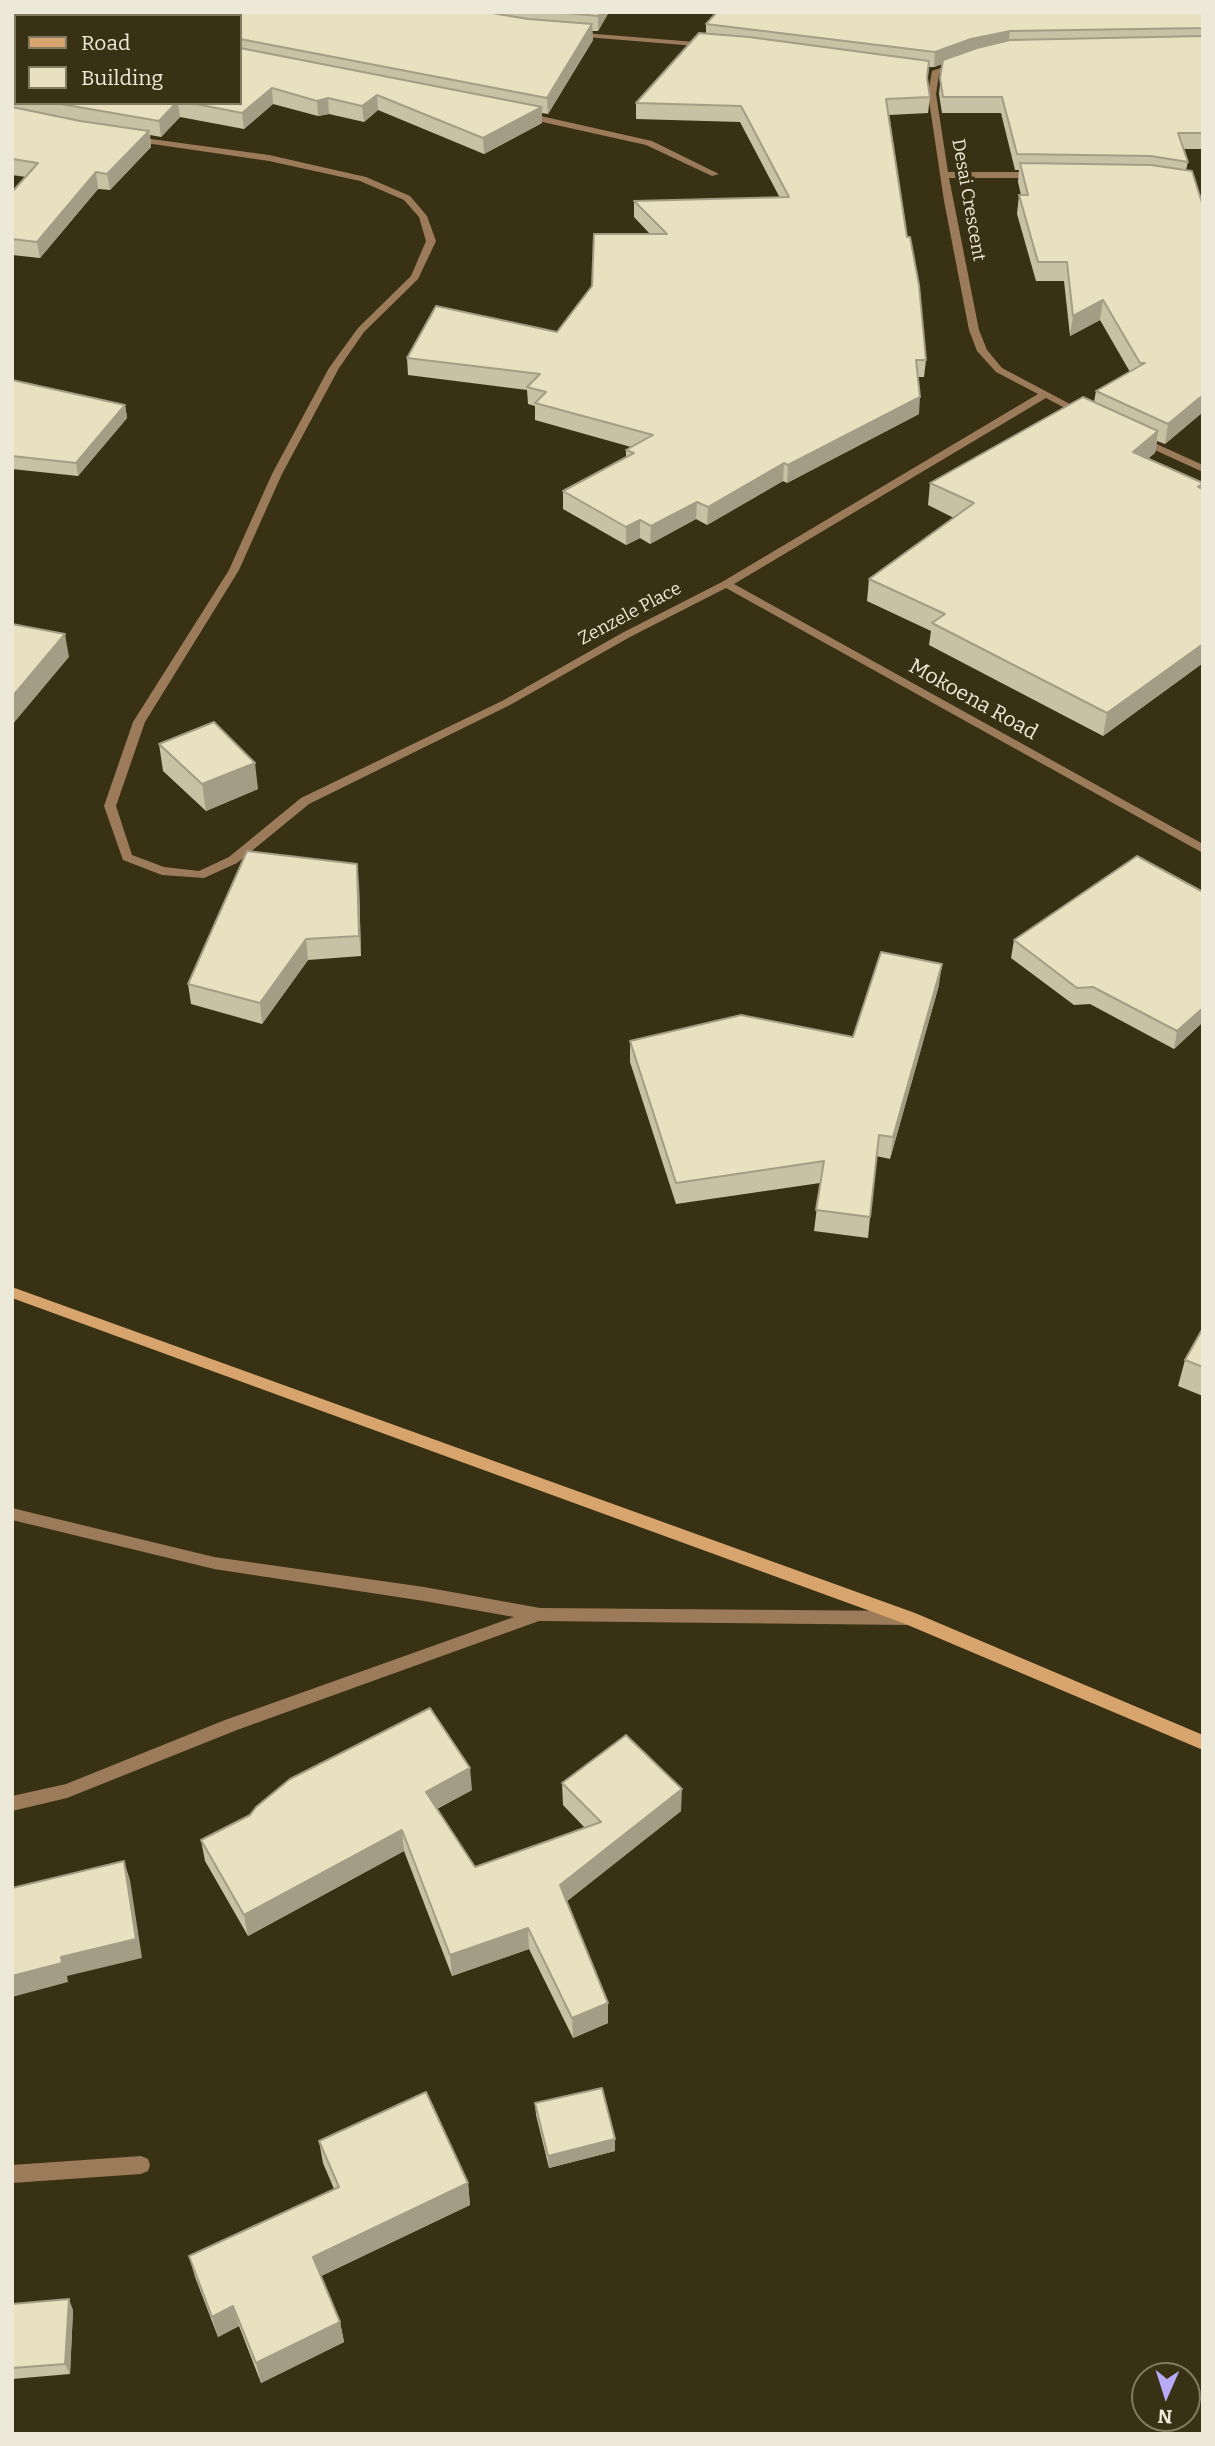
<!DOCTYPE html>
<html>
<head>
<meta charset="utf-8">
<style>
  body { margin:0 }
  #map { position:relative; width:1215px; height:2446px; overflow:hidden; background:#393114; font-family:Bitter,serif }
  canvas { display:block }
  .frame { position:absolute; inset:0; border:14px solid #ede9d8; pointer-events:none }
  .legend { position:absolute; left:14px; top:14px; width:228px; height:91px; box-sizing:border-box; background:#393114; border:2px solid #817b62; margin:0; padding:9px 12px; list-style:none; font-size:21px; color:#ede9d8 }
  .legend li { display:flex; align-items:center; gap:14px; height:35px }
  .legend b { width:35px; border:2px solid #817b62 }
  .north { position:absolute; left:1131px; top:2362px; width:70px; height:70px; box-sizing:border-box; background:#393114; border:2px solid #817b62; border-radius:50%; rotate:183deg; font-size:19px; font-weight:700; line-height:28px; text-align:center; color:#ede9d8 }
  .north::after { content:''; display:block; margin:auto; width:24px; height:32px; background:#b9aaf7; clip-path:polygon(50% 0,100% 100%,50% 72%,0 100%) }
</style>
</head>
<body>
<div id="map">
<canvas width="1215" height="2446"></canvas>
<div class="frame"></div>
<ul class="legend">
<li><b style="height:9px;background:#d7a46d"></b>Road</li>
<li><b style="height:19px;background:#e9e0bf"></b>Building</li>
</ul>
<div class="north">N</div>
</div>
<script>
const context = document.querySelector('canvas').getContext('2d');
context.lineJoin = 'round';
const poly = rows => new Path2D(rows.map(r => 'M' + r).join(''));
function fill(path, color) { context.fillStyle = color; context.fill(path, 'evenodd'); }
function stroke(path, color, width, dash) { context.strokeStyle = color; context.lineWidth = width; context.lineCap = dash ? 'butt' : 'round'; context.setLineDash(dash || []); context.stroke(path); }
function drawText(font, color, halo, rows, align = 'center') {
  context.font = font + ' Bitter,serif'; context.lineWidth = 7; context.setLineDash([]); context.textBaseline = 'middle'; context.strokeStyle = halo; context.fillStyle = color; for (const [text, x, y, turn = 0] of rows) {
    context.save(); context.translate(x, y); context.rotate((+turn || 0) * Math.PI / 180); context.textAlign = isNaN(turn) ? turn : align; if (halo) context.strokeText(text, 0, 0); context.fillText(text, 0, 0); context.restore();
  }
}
fill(poly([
  [571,32,708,43,712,45,708,47,574,36,571,36,571,32],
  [958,62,961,62,961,66,939,74,936,94,948,172,1038,172,1042,175,1038,178,949,178,979,330,987,350,1002,368,1087,413,1078,415,1046,398,734,584,1203,844,1203,853,726,588,630,637,510,705,309,804,237,863,204,878,162,875,123,860,104,806,133,722,229,570,272,474,329,368,358,328,411,276,426,241,419,217,404,200,360,181,269,161,132,141,128,138,129,136,269,155,366,177,410,196,427,216,436,241,418,279,364,332,339,368,282,474,239,570,145,722,116,806,132,855,164,867,199,871,229,857,301,798,502,701,622,633,722,582,1038,394,996,372,977,351,969,330,944,201,928,94,932,71,958,62],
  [523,112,652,141,719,174,712,176,646,145,520,117,519,115,523,112],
  [1139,436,1203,465,1203,472,1135,441,1135,437,1139,436],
  [12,1508,214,1557,424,1587,540,1608,908,1611,914,1613,916,1618,914,1623,908,1625,539,1621,237,1730,67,1798,12,1811,12,1796,66,1784,225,1720,514,1617,424,1601,214,1569,12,1520,12,1508],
  [141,2156,148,2159,150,2165,148,2171,141,2174,12,2183,12,2165,141,2156]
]), '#9b7b59');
fill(poly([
  [12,1287,915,1613,1203,1735,1203,1750,903,1623,12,1298,12,1287]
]), '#d7a46d');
fill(poly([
  [12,12,609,12,598,31,592,31,593,40,548,114,542,113,542,123,484,154,378,110,364,122,329,114,318,116,273,104,244,129,180,117,161,137,150,135,151,147,110,190,98,189,40,258,12,255,12,192,26,177,12,175],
  [16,16,240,16,240,103,16,103],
  [1203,12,1203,149,1183,149,1188,162,1186,170,1203,412,1165,444,1157,441,1155,453,1148,458,1203,483,1203,663,1103,736,929,645,931,631,867,601,869,579,954,518,928,505,930,483,1094,402,1096,391,1130,372,1100,320,1070,336,1064,281,1036,281,1017,214,1019,195,1021,195,1018,182,1019,170,1015,170,1001,113,942,113,939,94,942,64,934,67,929,67,927,82,930,97,928,113,889,115,926,360,924,377,918,377,919,414,787,483,783,481,707,525,696,519,650,544,640,538,626,545,563,509,563,491,626,458,626,450,631,447,535,420,535,406,528,404,527,390,408,375,407,358,557,332,650,234,634,217,634,201,780,198,740,122,636,119,636,103,706,33,706,24],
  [12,380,125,405,127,418,78,476,12,469],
  [159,744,258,789,206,811,163,771],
  [359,884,361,956,308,960,262,1024,191,1004,188,984],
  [1203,892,1203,1022,1174,1049,1090,1004,1074,1005,1011,958,1014,940],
  [939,985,890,1159,876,1156,868,1238,814,1231,820,1183,676,1204,630,1062,630,1041,853,1037],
  [1203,1328,1203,1396,1178,1386,1185,1360],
  [562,1783,681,1811,567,1901,608,2023,573,2038,529,1949,452,1976,404,1851,248,1936,205,1861,201,1840,472,1790,437,1809,475,1867,585,1828,563,1805],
  [535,2103,615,2151,549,2168,536,2115],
  [319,2141,468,2183,470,2205,321,2276,340,2322,344,2342,261,2383,239,2326,218,2337,195,2277,189,2256,334,2189,323,2163],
  [12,2304,73,2310,70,2374,12,2379]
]), '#c8c1a4');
fill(poly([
  [600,12,609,12,598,31,598,16],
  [592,24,593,40,548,114,547,98],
  [1010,31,1008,46,969,54,934,67,935,52,971,39],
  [272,88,273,104,244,129,242,113],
  [377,95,378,110,364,122,362,106],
  [328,98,329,114,318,116,317,101],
  [176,103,178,103,180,117,161,137,159,121],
  [542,107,542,123,484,154,483,138],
  [149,131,151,147,110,190,107,174],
  [96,172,98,189,40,258,37,242],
  [1103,300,1100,320,1070,336,1073,316],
  [1203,395,1203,412,1165,444,1168,424],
  [920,397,919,414,787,483,788,465],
  [125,405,127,418,78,476,76,463],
  [1158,431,1155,453,1130,474,1133,452],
  [784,463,783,481,707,525,708,507],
  [697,502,696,519,650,544,651,526],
  [640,520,640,538,626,545,626,527],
  [65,634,69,657,12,725,12,697],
  [1203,644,1203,663,1103,736,1107,713],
  [255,763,258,789,206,811,202,784],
  [357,864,359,884,361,956,359,936],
  [306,939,308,960,262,1024,260,1003],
  [942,964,939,985,890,1159,893,1137],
  [1203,1008,1203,1022,1174,1049,1177,1031],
  [470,1768,472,1790,428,1813,426,1792],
  [682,1789,681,1811,561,1906,560,1885],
  [402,1830,404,1851,248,1936,244,1915],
  [124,1861,130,1880,142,1958,67,1976,68,1982,12,1997,12,1976],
  [528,1928,529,1949,452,1976,450,1955],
  [608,2003,608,2023,573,2038,572,2018],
  [615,2139,615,2151,549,2168,548,2156],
  [468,2183,470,2205,317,2278,313,2257],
  [69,2299,73,2310,70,2374,65,2364],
  [233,2306,239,2326,218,2337,212,2317],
  [340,2322,344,2342,261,2383,256,2363]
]), '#a39d86');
const building = poly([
  [12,12,486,12,528,19,592,24,547,98,240,39,240,16,16,16,16,97,12,96,12,23,15,23,15,15,12,15,12,12],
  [555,12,600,12,598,16,555,12],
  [717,12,1203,12,1203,28,1010,31,971,39,935,52,706,24,717,12],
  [699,33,749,37,929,61,927,78,930,97,886,99,907,237,910,237,919,285,926,360,916,360,920,397,788,465,784,463,708,507,697,502,651,526,640,520,626,527,563,491,634,453,626,450,653,435,535,403,546,392,527,387,540,374,407,358,436,306,557,332,592,286,594,234,667,234,634,201,789,197,741,106,636,103,699,33],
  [1203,36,1203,133,1178,133,1188,162,1151,156,1017,154,1002,97,943,97,940,78,943,60,977,48,1010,40,1203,36],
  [240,48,542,107,483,138,377,95,362,106,328,98,317,101,272,88,242,113,191,103,240,103,240,48],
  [55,103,176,103,159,121,55,103],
  [12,107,80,121,149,131,107,174,96,172,37,242,12,239,12,192,38,163,12,159,12,107],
  [1020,163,1151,165,1192,171,1203,206,1203,395,1168,424,1096,391,1145,363,1140,363,1103,300,1073,316,1067,262,1038,262,1019,195,1028,195,1020,163],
  [12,380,125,405,76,463,12,456,12,380],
  [1083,397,1158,431,1133,452,1203,483,1198,487,1203,489,1203,644,1107,713,932,623,945,614,869,579,974,503,930,483,1083,397],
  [12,624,65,634,12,697,12,624],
  [214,722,255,763,202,784,159,744,214,722],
  [247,851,357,864,359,936,306,939,260,1003,188,984,247,851],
  [1137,856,1203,892,1203,1008,1177,1031,1093,987,1077,988,1014,940,1137,856],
  [881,952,942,964,893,1137,879,1135,870,1217,816,1210,824,1161,676,1183,630,1041,741,1015,853,1037,881,952],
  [1203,1328,1203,1367,1185,1360,1203,1328],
  [430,1708,470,1768,426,1792,475,1867,601,1822,562,1783,626,1735,682,1789,560,1885,608,2003,572,2018,528,1928,450,1955,402,1830,244,1915,201,1840,250,1815,256,1807,290,1779,430,1708],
  [124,1861,136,1939,61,1957,62,1963,12,1976,12,1888,124,1861],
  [602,2088,615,2139,548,2156,535,2103,602,2088],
  [426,2092,468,2183,313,2257,340,2322,256,2363,233,2306,212,2317,189,2256,339,2187,319,2141,426,2092],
  [69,2299,65,2364,12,2368,12,2304,69,2299]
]);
fill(building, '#e9e0bf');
stroke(building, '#a39d86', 2);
drawText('18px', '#ede9d8', '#393114', [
  ["Desai Crescent",968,200,80],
  ["Zenzele Place",630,614,-28]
]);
drawText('21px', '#ede9d8', '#393114', [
  ["Mokoena Road",973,700,29]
]);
</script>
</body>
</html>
